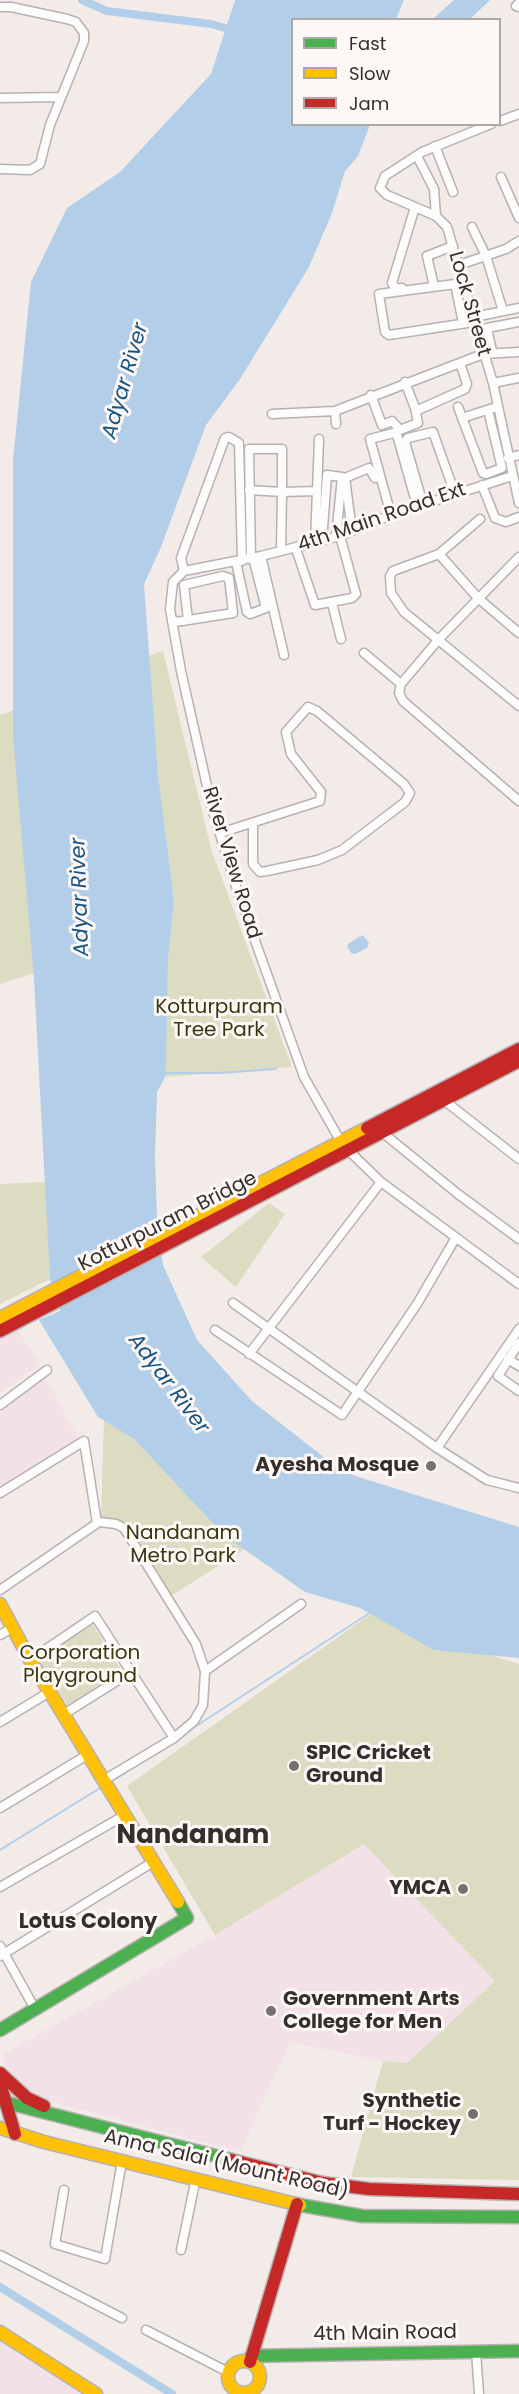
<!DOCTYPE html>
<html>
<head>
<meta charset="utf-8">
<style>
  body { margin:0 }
  #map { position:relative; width:519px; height:2394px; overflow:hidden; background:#f2ebe8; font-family:Poppins,sans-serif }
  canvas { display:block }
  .legend { position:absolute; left:291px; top:18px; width:210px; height:108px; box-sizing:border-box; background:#fdf8f5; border:2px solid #ada8a5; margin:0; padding:8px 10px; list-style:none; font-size:18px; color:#342f2d }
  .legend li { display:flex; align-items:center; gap:12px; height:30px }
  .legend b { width:30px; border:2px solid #ada8a5 }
</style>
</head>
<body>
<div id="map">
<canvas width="519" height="2394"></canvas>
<ul class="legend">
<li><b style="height:8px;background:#4caf50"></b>Fast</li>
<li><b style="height:8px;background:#ffc107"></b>Slow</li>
<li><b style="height:8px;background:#c62828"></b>Jam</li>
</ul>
</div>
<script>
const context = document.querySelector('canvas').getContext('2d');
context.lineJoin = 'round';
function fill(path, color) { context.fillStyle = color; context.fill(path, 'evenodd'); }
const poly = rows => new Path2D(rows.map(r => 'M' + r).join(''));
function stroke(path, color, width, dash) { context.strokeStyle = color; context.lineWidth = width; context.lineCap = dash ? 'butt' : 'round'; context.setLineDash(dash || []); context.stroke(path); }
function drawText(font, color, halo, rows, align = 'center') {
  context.font = font + ' Poppins,sans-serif'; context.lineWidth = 6; context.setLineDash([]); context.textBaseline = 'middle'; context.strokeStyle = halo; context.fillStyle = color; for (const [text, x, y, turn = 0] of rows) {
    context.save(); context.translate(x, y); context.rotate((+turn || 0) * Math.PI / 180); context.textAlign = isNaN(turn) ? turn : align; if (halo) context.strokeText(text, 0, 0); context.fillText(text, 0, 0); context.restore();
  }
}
fill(poly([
  [16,1328,41,1364,0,1393,0,1339],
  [45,1376,79,1440,0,1488,0,1408],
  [364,1844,495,1981,407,2063,383,2061,290,2042,240,2152,45,2100,21,2084,6,2067,2,2055,215,1935],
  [0,2335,100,2394,0,2394]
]), '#f2e2e7');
fill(poly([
  [163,651,211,849,292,1067,165,1077,168,959,174,901,161,810,148,656],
  [17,709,40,971,0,984,0,715],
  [47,1182,50,1279,0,1304,0,1184],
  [269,1203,285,1214,236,1287,201,1257],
  [104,1420,134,1439,224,1534,245,1549,171,1596,126,1525,101,1520],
  [375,1611,483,1653,519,1664,519,2180,351,2177,383,2061,407,2063,495,1981,364,1844,215,1935,127,1786],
  [92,1624,122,1671,68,1706,38,1659]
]), '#dbdcc2');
fill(poly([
  [235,0,404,0,396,19,292,20,292,124,370,125,358,156,345,171,332,213,309,267,240,379,206,425,161,547,144,584,158,776,174,901,168,959,166,1064,165,1077,157,1092,155,1158,157,1220,163,1265,197,1340,252,1401,334,1465,355,1476,519,1527,519,1658,434,1650,360,1608,305,1592,224,1535,134,1439,98,1417,39,1320,60,1311,50,1279,34,979,13,736,13,460,31,282,67,208,120,172,211,74],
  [454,0,490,0,470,19,433,19],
  [363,935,369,943,367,948,355,954,351,953,347,947,349,943]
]), '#b2cee8');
stroke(poly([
  [165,1073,219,1073,276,1069],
  [187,1732,371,1612],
  [112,1781,137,1765],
  [0,1850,100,1788]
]), '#b2cee8', 2);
stroke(poly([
  [82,0,107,11,211,24,236,31],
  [0,2287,172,2394]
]), '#b2cee8', 8);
const street = poly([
  [519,3,516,6,519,7],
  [0,7,11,7,67,19,76,22,84,33,84,41,50,125,40,164,30,170,0,169],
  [0,98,60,97],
  [500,121,519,114],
  [491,124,422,152,385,176,380,188,387,195,436,216,447,227,493,383,519,503],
  [435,146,453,192],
  [417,156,434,189,436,216],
  [501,177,519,218],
  [472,227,486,256,503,311],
  [459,265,506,249,519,241],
  [433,282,427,256,453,246],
  [463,283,379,294,385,332,389,335,474,322],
  [455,284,463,323],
  [402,288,396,289,392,283,415,207],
  [474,317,519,308],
  [492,351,487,328,519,322],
  [405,382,415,408,418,410,465,389,467,384,460,363],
  [493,383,519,378],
  [371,395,382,425,392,421,400,430,418,423,415,408],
  [458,407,483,473,486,474,502,468,488,410],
  [335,411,336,424],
  [272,414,335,411,483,354,519,352],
  [462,418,493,408],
  [508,458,519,455],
  [482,485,495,518,506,522,519,517],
  [249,490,282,492,281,551],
  [423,504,405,442,408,438,433,432,455,494],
  [391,515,370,439,394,433,397,435,417,506],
  [480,519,439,554,393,571,390,576,391,593,404,612,519,706],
  [352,531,345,478,369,468,375,478],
  [322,541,327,475,342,477,336,537],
  [315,543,319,439],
  [296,549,315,605,352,598,356,594,340,536],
  [439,554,478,598,519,633],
  [261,556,284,655],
  [251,559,249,449,282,449,282,492,317,491],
  [236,562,247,612,250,614,266,608,253,558],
  [184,571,181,558,225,438,229,437,239,443,242,561],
  [332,603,341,639],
  [172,622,182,621,233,613,229,578,223,576,184,585,188,620],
  [364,653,401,684],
  [401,684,439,639,519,557],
  [401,684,399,693,403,701,519,801],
  [220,833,320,801,321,792,291,754,286,732,308,707,317,711,404,784,410,793,405,802,342,850,318,860,267,871,260,872,253,864,253,823],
  [445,1101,519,1159],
  [383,1133,458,1194,519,1239],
  [341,1142,304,1077,239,896,212,808,181,671,170,609,173,582,184,571,261,556,340,536,391,515,512,476],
  [348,1150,381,1182,519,1284],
  [233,1303,437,1448,487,1480,519,1488],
  [215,1330,342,1415,417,1304,455,1239],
  [519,1343,498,1376,519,1391],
  [249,1354,381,1182],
  [508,1359,519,1366],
  [0,1405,47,1370],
  [437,1448,519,1329],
  [0,1493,84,1441,97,1523],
  [0,1590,99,1522,116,1524,124,1528,196,1644,205,1671,203,1705,194,1721,174,1738,104,1780],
  [0,1635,12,1628],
  [30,1660,95,1616,131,1672,64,1714],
  [205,1671,301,1604],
  [131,1672,174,1738],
  [0,1722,51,1691],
  [0,1808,87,1755],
  [0,1887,125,1815],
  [0,1946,35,2009],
  [0,1956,153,1862],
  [64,2190,55,2244,105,2259,122,2161],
  [181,2250,196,2178],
  [0,2255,122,2318],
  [146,2330,228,2372],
  [476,2351,479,2394]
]);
const fast = poly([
  [0,2030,187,1918,178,1902],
  [0,2101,232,2160],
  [300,2205,362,2216,519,2217],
  [251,2356,519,2351]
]);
const slow = poly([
  [0,1318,367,1128],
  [0,1604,30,1660,178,1902],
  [0,2128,44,2142,300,2205],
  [0,2332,96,2394],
  '228 2377a16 16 0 1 1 32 0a16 16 0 1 1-32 0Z'
]);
const jam = poly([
  [367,1128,519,1049],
  [0,1331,519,1061],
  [0,2073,27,2098,44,2106],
  [0,2083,15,2134],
  [232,2160,323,2183,369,2189,519,2194],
  [250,2362,297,2204]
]);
stroke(street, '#b7b1af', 11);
stroke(fast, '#b7b1af', 15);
stroke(slow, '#b7b1af', 15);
stroke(jam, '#b7b1af', 15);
stroke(street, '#fdfcfc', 8);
stroke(fast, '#4caf50', 12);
stroke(slow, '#ffc107', 12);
stroke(jam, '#c62828', 12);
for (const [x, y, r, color] of [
  [431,1466,6,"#76716e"],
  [294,1766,6,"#76716e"],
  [463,1889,6,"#76716e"],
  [271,2011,6,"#76716e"],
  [473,2114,6,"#76716e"]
]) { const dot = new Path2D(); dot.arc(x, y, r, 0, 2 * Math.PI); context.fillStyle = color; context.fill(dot); stroke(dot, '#fdf8f5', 2); }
drawText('20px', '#342f2d', '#fdf8f5', [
  ["Lock Street",469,304,74],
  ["4th Main Road Ext",382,518,-19],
  ["River View Road",231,863,73],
  ["Kotturpuram Bridge",168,1222,-27],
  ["Anna Salai (Mount Road)",226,2165,13],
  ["4th Main Road",385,2334,-1]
]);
drawText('20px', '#353910', '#fdf8f5', [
  ["Kotturpuram",219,1008],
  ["Tree Park",219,1031],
  ["Nandanam",183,1534],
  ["Metro Park",183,1557],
  ["Corporation",80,1654],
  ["Playground",80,1677]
]);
drawText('bold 20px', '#342f2d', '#fdf8f5', [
  ["Ayesha Mosque",419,1466],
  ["SPIC Cricket",306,1754,"left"],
  ["Ground",306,1777,"left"],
  ["YMCA",451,1889],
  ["Government Arts",283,2000,"left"],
  ["College for Men",283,2023,"left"],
  ["Synthetic",461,2102],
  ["Turf - Hockey",461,2125]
], 'right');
drawText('italic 21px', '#155485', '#fdf8f5', [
  ["Adyar River",126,381,-74],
  ["Adyar River",81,897,-92],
  ["Adyar River",168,1384,53]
]);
drawText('bold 21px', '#342f2d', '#fdf8f5', [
  ["Lotus Colony",88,1923]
]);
drawText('bold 26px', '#342f2d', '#fdf8f5', [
  ["Nandanam",193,1836]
]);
</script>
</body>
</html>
